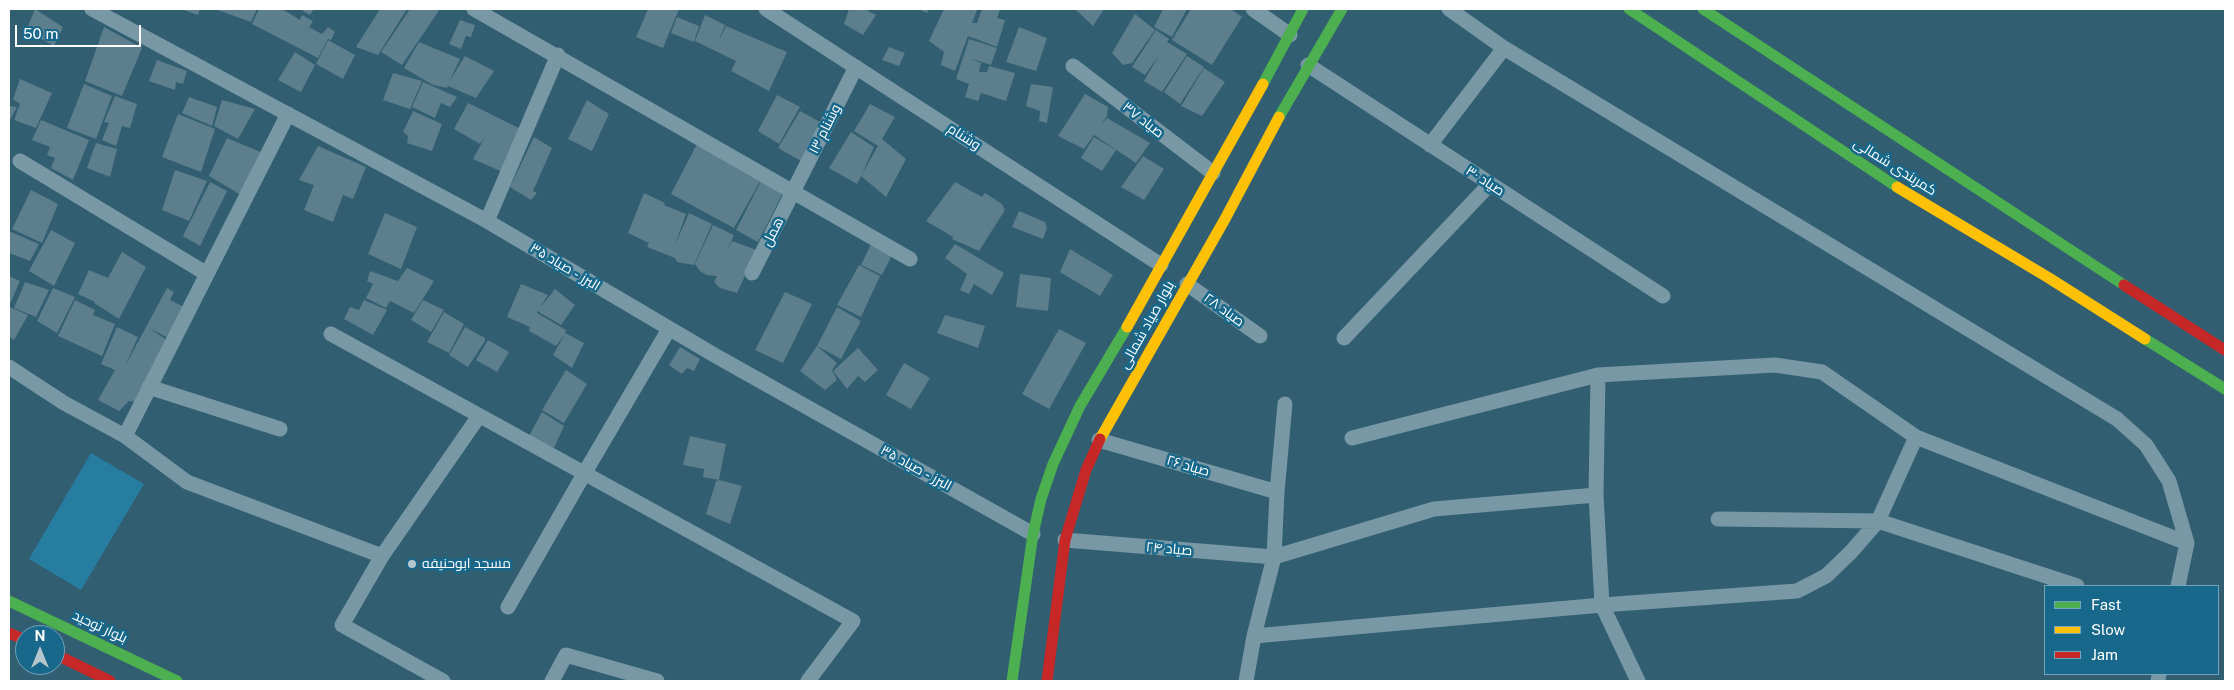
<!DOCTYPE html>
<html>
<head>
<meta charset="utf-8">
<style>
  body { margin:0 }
  #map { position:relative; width:2234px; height:690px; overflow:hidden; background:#315e70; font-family:"Public Sans",sans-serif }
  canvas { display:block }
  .frame { position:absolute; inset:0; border:10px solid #fff; pointer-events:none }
  .legend { position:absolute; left:2044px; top:585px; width:175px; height:90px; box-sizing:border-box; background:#17688a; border:1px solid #74a4b9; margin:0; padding:6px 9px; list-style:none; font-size:15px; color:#fff }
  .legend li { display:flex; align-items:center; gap:10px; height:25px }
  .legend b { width:25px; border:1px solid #74a4b9 }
  .north { position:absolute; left:15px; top:625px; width:50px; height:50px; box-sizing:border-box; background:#17688a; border:1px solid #74a4b9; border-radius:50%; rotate:0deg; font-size:14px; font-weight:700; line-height:20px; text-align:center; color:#fff }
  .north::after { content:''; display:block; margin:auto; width:18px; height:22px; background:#b7c7cd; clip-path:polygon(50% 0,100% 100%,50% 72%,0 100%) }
  .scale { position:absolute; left:15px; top:25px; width:126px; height:22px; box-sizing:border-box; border:2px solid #fff; border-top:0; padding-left:6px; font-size:15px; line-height:18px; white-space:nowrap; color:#fff; -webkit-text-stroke:4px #17688a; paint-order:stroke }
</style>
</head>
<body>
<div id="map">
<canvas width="2234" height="690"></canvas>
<div class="frame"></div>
<ul class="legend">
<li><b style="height:6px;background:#4caf50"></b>Fast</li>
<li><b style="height:6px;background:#ffc107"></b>Slow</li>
<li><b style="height:6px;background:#c62828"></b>Jam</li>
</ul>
<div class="north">N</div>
<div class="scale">50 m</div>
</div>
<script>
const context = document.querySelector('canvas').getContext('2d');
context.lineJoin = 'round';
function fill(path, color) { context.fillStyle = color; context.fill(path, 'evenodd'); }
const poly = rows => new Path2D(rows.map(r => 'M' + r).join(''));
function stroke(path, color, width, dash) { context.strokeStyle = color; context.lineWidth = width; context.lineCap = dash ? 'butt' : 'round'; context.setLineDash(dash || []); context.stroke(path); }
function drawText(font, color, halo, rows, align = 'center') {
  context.font = font + ' "Public Sans",Cairo,sans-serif'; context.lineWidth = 5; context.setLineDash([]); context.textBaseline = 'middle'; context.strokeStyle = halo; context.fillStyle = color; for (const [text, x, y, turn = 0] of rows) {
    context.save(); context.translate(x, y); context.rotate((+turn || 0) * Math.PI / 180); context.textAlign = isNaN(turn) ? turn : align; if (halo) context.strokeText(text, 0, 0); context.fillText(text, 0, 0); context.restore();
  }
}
fill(poly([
  [91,453,144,484,81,590,29,559]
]), '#277da0');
fill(poly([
  [35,9,63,27,54,46,26,31],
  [181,9,200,9,198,15],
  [215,9,257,9,251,22],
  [259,9,282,9,300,20,302,15,313,21,305,34,309,27,322,34,328,27,335,32,331,40,328,39,318,58,252,24],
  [300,9,314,9,310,15],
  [380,9,407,9,378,55,356,47],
  [410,9,440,9,402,65,381,52],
  [648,9,679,9,663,48,636,37],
  [849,9,864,9,876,15,863,35,844,24],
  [918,9,929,9,927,13],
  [944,9,977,10,972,23,977,23,982,9,1000,9,997,18,1005,20,997,47,968,36,955,71,941,65,944,52,929,41],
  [1075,9,1104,9,1093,26],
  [1163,9,1187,9,1172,37,1154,27],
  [1191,9,1231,9,1242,17,1212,65,1172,40],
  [1135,14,1155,30,1132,63,1123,65,1112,53],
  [705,15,725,25,718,43,726,26,787,52,769,91,731,71,736,61,695,41],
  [677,17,699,26,694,42,671,33],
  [460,20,475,25,471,37,466,36,461,49,449,44],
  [104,27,142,48,122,96,85,81],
  [1019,27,1047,38,1036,71,1006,62],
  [1156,30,1169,39,1167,42,1187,54,1162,92,1144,81,1159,55,1145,75,1132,67],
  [969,39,997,48,991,65,969,58,981,63,979,72,987,72,989,66,1015,73,1006,101,981,93,978,101,965,97,969,84,956,79],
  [328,40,355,55,343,79,316,64],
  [419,42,460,59,449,82,465,56,494,71,476,98,448,86,447,88,433,85,404,68],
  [889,47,905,53,899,66,882,60],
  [295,52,315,65,301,92,278,80],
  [1187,56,1204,67,1180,104,1164,92],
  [157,60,187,71,183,84,176,82,175,90,149,81],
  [1204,68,1225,82,1202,116,1181,106],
  [393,73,422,81,410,109,383,100],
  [20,79,52,93,36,128,14,120,20,104,13,99],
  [423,82,457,97,450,107,441,103,435,118,412,107],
  [84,84,112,96,96,139,67,128],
  [1031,84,1053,87,1047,123,1039,121,1040,111,1026,106],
  [1085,94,1108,107,1107,116,1100,126,1107,118,1150,143,1136,163,1094,135,1084,149,1058,136],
  [777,95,800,107,779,144,758,131],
  [115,96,137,104,130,128,122,126,116,146,102,140,109,123,104,122],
  [189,97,217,107,212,126,182,113],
  [222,100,255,109,238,139,214,126],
  [587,100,609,114,592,151,568,139],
  [468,103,523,130,505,173,473,159,485,137,480,144,454,129],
  [870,104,895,117,882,139,906,159,886,197,861,176,857,184,829,168,851,132,874,147,862,174,878,146,854,131],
  [9,106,17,107,9,122],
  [413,111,442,124,432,151,407,143,408,136,403,132],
  [800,111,822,123,801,161,778,148],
  [178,114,215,129,201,172,162,157],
  [41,120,89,140,73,180,51,168,55,158,47,155,50,147,32,140],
  [534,137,552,148,533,191,537,193,531,200,510,187],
  [1094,137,1116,150,1102,171,1081,158],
  [227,138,263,153,241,195,209,176],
  [698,142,762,178,734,228,671,194],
  [96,143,117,149,110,177,87,168],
  [318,146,366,167,353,199,343,195,333,222,304,210,314,185,299,180],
  [1143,156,1164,169,1144,200,1121,187],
  [175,170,207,181,189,221,162,210],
  [761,181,783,193,758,242,736,230],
  [210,182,227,191,200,246,183,236],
  [955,182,982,197,985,193,1002,204,1005,210,979,251,952,239,956,232,953,237,926,221],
  [31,190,58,204,42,243,12,229],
  [644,193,665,203,664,205,686,214,675,245,689,213,712,224,694,265,677,262,675,258,647,247,649,243,628,233],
  [1019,211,1045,222,1047,228,1043,239,1012,227],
  [385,213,417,227,401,269,368,254],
  [713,225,734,235,727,250,732,241,757,250,737,293,720,288,714,282,717,276,707,275,700,271,695,264],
  [51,230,75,243,54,286,29,271],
  [9,231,39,244,30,261,9,253],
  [871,244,893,253,882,275,861,265],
  [955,244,1004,273,992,295,974,284,969,294,960,290,967,274,945,258],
  [1070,249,1113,275,1100,296,1060,272],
  [122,252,146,267,119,319,94,303,95,302,78,294,89,270,108,278],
  [859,265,880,276,861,317,837,305],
  [407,268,434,281,414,313,390,301,386,308,366,298,373,284,367,281,370,271,398,281],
  [1020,274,1051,278,1048,311,1016,307],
  [9,276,20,281,9,306],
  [25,282,49,290,36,317,14,308],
  [521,284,548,295,539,309,555,289,575,305,561,325,537,311,537,313,566,330,565,333,584,343,572,368,553,355,565,334,556,346,529,331,530,327,507,317],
  [53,288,75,297,57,333,37,321],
  [167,288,174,292,170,300,184,307,170,339,149,328,170,342,137,402,129,401,119,411,98,400,115,370,101,364,117,327,138,337,125,366],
  [785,292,812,304,783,363,755,350],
  [75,300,95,310,93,315,115,324,102,356,58,336],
  [364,300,387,310,373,335,344,319,350,307,359,310],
  [423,300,444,310,431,332,411,320],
  [10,307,28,315,14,340,9,337],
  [837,307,861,321,841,359,817,346,837,363,832,370,837,380,825,390,800,371,817,346],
  [444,312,464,324,449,353,427,342],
  [945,315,985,326,978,348,937,333],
  [465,327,485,338,485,341,468,367,449,355],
  [1059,329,1086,343,1049,409,1022,394],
  [488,340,509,352,497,372,476,360],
  [680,347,700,359,694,371,687,368,682,374,669,365],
  [858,348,878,370,865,382,858,376,847,389,833,371],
  [904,363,930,378,911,409,886,395],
  [566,370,587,384,564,423,542,410],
  [542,412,564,426,554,448,529,436],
  [690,436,726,444,719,480,742,486,730,524,706,514,716,481,719,480,703,477,704,469,683,465]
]), '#5d7e8c');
stroke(poly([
  [92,9,487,221,716,356,1033,534],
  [474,9,910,259],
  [766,9,1161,265],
  [1253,9,1290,35],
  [1449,9,1504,48,2117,419,2146,445,2169,481,2187,543,2178,586],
  [1308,65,1663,296],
  [1073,66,1213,173],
  [1430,145,1504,48],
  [20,161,207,274],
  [487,221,558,55],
  [752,273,856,67],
  [1187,284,1260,336],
  [331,334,853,621,808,681],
  [1344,338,1490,184],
  [9,367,64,403,125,436,187,482,382,556],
  [1598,375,1596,495,1602,605,1638,681],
  [149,387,280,429],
  [125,436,288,114],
  [1352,438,1598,375,1775,365,1822,372,1916,437,2187,543],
  [1099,440,1277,492],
  [1718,519,1878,521,2077,586],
  [1065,540,1274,557,1434,509,1596,495],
  [508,607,584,474,669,329],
  [1254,636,1602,605,1797,591,1826,576,1851,552,1878,521,1916,437],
  [443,681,342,625,382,556,479,416],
  [552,681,566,655,657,681],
  [1246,681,1254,636,1274,557,1277,492,1285,404],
  [2158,681,2159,674]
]), '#7898a5', 15);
stroke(poly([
  [1629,9,1897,187],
  [1703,9,2124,285],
  [1263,84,1303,9],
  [1279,117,1342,9],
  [2145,339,2225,389],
  [9,601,177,681],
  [1012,681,1033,534,1041,499,1053,464,1080,406,1127,327]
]), '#4caf50', 11);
stroke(poly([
  [1897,187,2049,278,2145,339],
  [1127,327,1263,84],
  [1100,439,1225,219,1279,117]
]), '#ffc107', 11);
stroke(poly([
  [2124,285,2225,350],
  [9,633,25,640],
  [55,654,110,681],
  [1047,681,1065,540,1086,470,1100,439]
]), '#c62828', 11);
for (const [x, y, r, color] of [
  [412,564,5,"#b7c7cd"]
]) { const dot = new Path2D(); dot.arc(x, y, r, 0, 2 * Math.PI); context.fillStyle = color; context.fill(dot); stroke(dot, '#17688a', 2); }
drawText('14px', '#fff', '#17688a', [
  ["صیاد ۳۷",1143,120,38],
  ["وشنام ۱۳",825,129,-63],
  ["وشنام",964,137,33],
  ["کمربندی شمالی",1895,167,32],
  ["صیاد ۳۰",1485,181,33],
  ["همل",773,232,-63],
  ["البرز - صیاد ۳۵",565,267,31],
  ["صیاد ۲۸",1224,310,36],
  ["بلوار صیاد شمالی",1147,325,-61],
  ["صیاد ۲۶",1188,466,16],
  ["البرز - صیاد ۳۵",916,468,29],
  ["صیاد ۲۴",1169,549,5],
  ["بلوار توحید",100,627,25]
]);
drawText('14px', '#fff', '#17688a', [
  ["مسجد ابوحنیفه",422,564]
], 'left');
</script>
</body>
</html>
